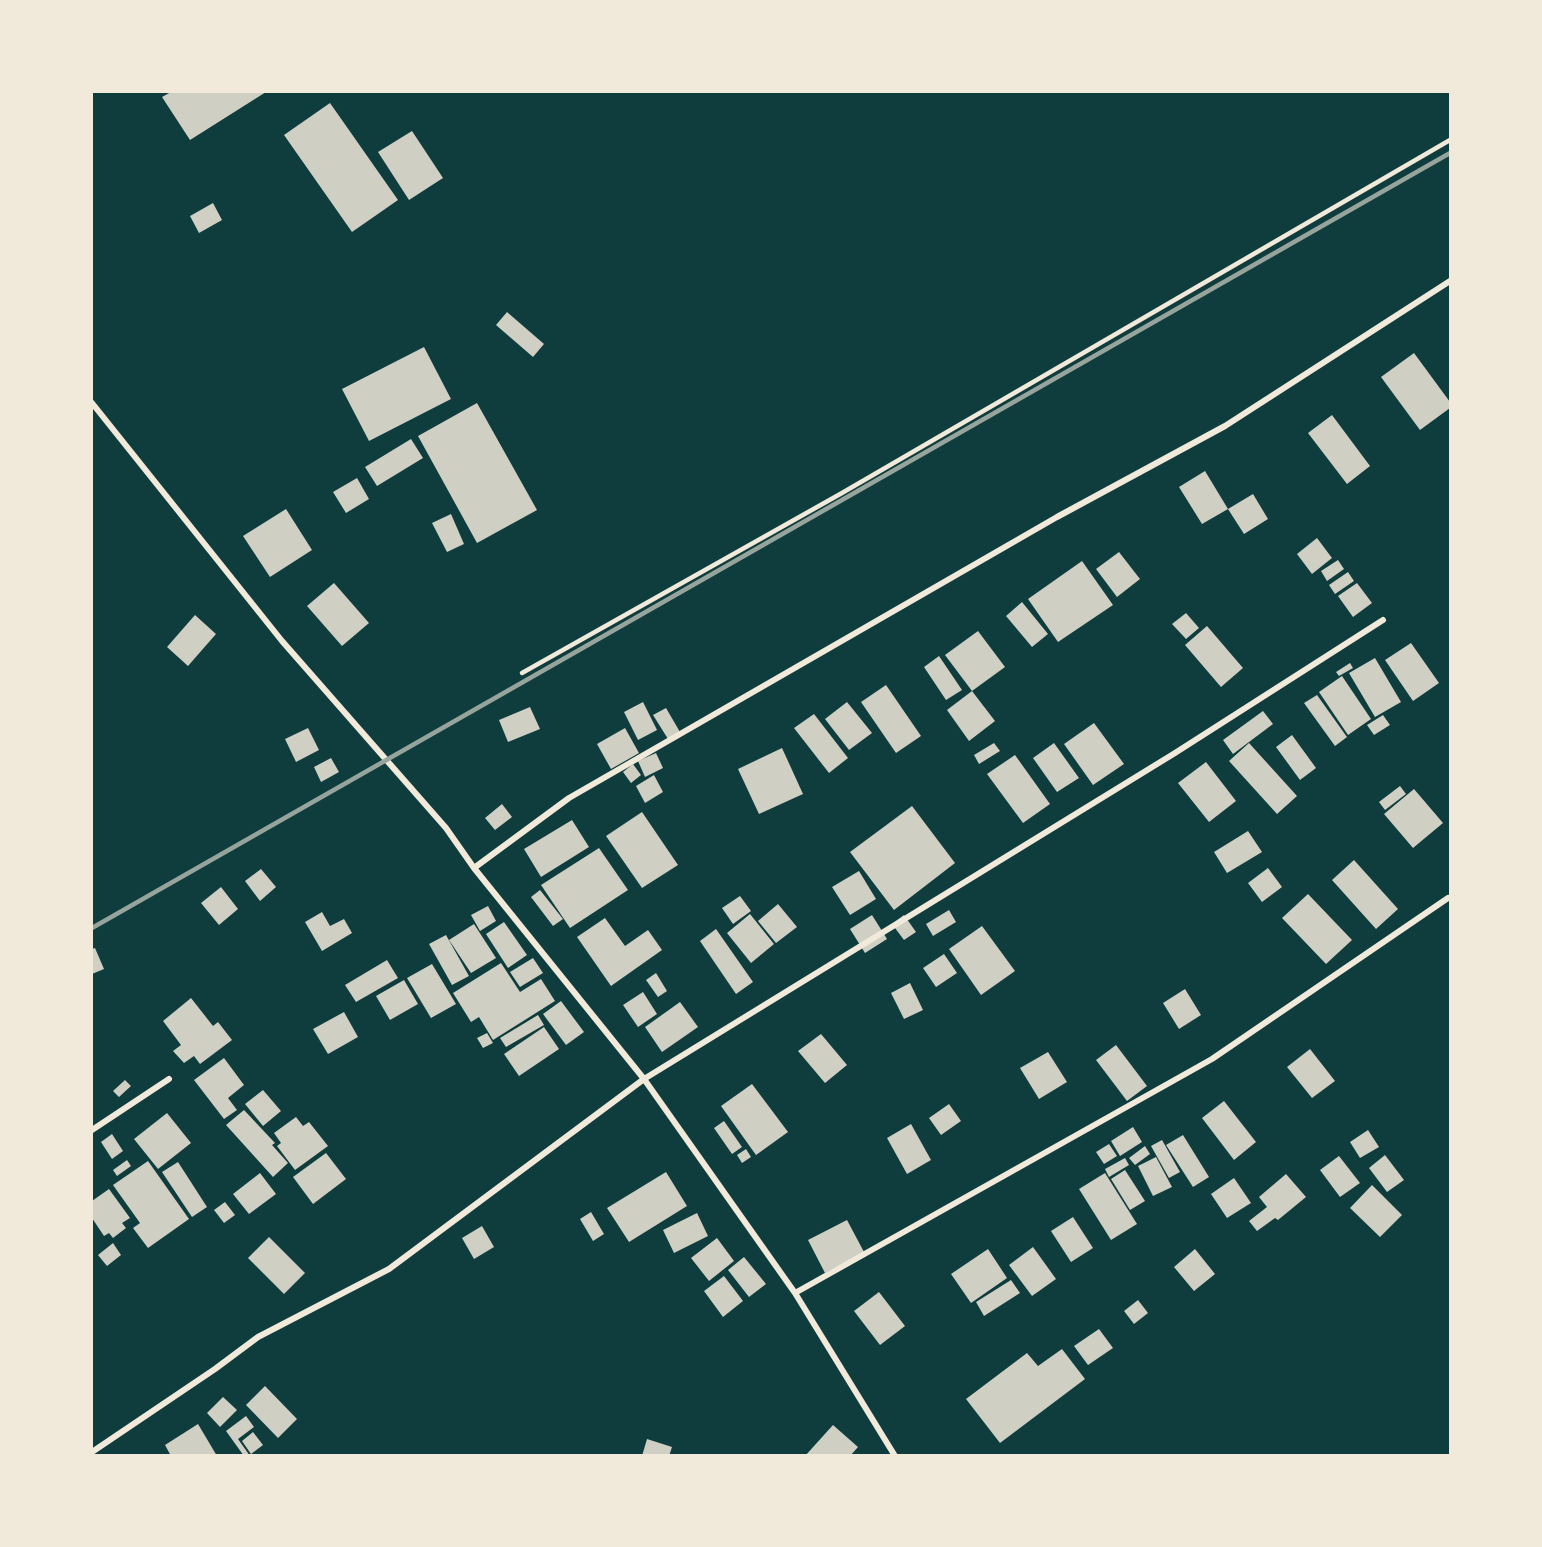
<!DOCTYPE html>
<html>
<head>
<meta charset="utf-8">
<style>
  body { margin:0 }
  #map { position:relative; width:1542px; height:1547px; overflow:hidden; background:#0f3d3e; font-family:Ubuntu,sans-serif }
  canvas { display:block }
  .frame { position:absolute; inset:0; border:93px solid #f1e9da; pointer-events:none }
</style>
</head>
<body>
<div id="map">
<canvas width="1542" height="1547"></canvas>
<div class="frame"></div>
</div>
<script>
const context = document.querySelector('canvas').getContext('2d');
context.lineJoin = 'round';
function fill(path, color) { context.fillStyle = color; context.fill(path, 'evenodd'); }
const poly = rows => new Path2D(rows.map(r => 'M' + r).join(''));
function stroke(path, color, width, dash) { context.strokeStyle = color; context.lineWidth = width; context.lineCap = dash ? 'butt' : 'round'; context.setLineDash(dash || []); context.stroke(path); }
fill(poly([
  [171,92,266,92,190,140,162,97],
  [330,103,398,200,352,232,284,135],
  [412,131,443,178,409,200,378,152],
  [213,203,222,220,199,233,190,216],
  [507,312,544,344,533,357,496,325],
  [424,347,451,399,369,441,342,389],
  [1414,353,1450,402,1450,408,1420,430,1381,377],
  [477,403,537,510,477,543,418,436],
  [1332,415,1370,466,1347,484,1308,433],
  [411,439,423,458,377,486,365,467],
  [1205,471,1228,509,1253,494,1268,519,1244,534,1228,509,1202,524,1179,487],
  [357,478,369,499,346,513,333,492],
  [286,509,312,550,270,577,243,536],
  [451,514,464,544,447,552,432,523],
  [1317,538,1332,558,1312,574,1297,554],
  [1119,552,1140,579,1117,597,1096,569],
  [1338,560,1344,569,1327,581,1321,571],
  [1082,561,1113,605,1058,642,1028,599],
  [1348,572,1354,581,1335,594,1329,585],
  [334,583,369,623,342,646,307,606],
  [1357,583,1372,603,1353,617,1338,596],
  [1022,602,1048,634,1032,647,1006,616],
  [1186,613,1199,628,1186,639,1172,624],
  [195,615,216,634,188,666,167,647],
  [1207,626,1243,668,1221,687,1185,645],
  [978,631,1005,667,972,691,945,655],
  [1411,643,1439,683,1413,701,1385,660],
  [939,656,962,690,946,700,924,667],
  [1375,658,1401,702,1375,717,1349,673],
  [1350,663,1353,668,1339,676,1336,672],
  [1342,676,1371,719,1348,735,1319,692],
  [886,685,921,736,896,753,861,702],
  [972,691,995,721,969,741,947,710],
  [1317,695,1347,737,1335,746,1304,703],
  [643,702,657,730,638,740,624,712],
  [847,702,872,733,849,750,825,719],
  [530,707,540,729,508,742,499,720],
  [666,708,680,732,668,739,653,715],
  [1263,711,1273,724,1233,754,1223,740],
  [814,714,848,758,829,773,794,728],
  [1383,715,1390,725,1374,735,1367,725],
  [1094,723,1124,764,1093,785,1064,744],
  [308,728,319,750,296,762,285,739],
  [625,728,639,753,611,769,597,744],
  [1292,735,1316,768,1300,780,1276,747],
  [994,743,1000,751,979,764,974,755],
  [1054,743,1079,778,1057,792,1033,758],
  [1249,743,1297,796,1277,814,1229,761],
  [782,748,803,794,759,814,738,769],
  [656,753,663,768,645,777,638,761],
  [1015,755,1050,804,1023,823,987,774],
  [331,758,339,772,321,782,314,767],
  [1206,762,1236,801,1209,822,1178,783],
  [633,764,641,775,631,783,623,772],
  [654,775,663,792,645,803,636,786],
  [1400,786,1406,794,1385,810,1379,802],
  [1414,789,1443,823,1413,848,1384,814],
  [502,804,512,817,495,830,485,818],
  [912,806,955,863,894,910,850,852],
  [642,812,678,865,642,888,606,836],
  [572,820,589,847,541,877,524,849],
  [1248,831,1262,852,1227,873,1214,852],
  [599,848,628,890,570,928,541,885],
  [1354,860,1398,909,1376,929,1332,880],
  [1268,868,1282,887,1262,902,1248,883],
  [261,869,276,887,260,901,245,881],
  [859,871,876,899,850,915,832,887],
  [221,887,238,909,219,925,201,903],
  [540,890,563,919,553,926,531,897],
  [1308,894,1352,940,1326,964,1282,918],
  [740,896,751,911,733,924,722,908],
  [778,904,797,927,776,943,758,921],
  [488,906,496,921,480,931,471,915],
  [949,910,956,922,933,936,926,924],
  [322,912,330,926,344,919,352,933,322,951,305,922],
  [750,914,774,944,751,963,727,933],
  [872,915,887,939,865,953,850,929],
  [904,915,916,932,904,940,892,924],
  [605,918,625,946,648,930,662,950,611,986,577,937],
  [504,922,527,955,508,968,486,934],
  [474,924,496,958,471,973,449,940],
  [982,926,1015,971,981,995,949,949],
  [716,929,753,982,736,994,700,941],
  [446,935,469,976,452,985,429,944],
  [95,948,104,969,92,974,92,949],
  [944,954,957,973,936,987,923,968],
  [533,958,543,973,520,987,510,972],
  [387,960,398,978,356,1002,345,985],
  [501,963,520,992,541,979,555,1001,493,1040,479,1017,471,1022,453,993],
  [432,964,456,1004,431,1018,407,978],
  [656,973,667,991,658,997,646,980],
  [404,980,418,1004,390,1020,376,996],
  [910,983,923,1010,904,1019,891,993],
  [1185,989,1201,1015,1179,1029,1163,1003],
  [643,992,657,1014,638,1027,623,1005],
  [191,998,213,1026,218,1022,232,1040,200,1064,194,1056,184,1063,173,1051,181,1045,163,1021],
  [561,1001,584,1032,566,1045,543,1014],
  [680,1002,698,1027,662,1052,645,1027],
  [344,1012,358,1037,328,1054,313,1029],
  [538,1015,544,1025,506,1047,500,1038],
  [544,1027,559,1049,519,1076,504,1054],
  [487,1033,493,1043,483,1048,477,1038],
  [821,1034,847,1065,825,1083,798,1051],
  [1116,1045,1147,1086,1127,1101,1096,1060],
  [1310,1049,1335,1081,1312,1098,1287,1067],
  [1048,1052,1067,1082,1039,1099,1020,1068],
  [224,1058,244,1085,228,1098,237,1110,224,1119,194,1080],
  [125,1080,131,1086,119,1097,113,1091],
  [752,1084,788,1132,756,1155,721,1106],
  [263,1090,281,1111,263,1126,245,1104],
  [1224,1101,1256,1142,1234,1160,1202,1118],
  [949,1104,961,1121,941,1135,929,1118],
  [244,1110,275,1143,272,1145,288,1163,273,1177,226,1125],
  [167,1113,191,1143,158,1169,134,1139],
  [296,1117,303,1126,309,1122,328,1146,295,1170,277,1146,281,1143,274,1133],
  [724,1121,742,1147,732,1154,714,1128],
  [911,1124,931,1160,907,1174,887,1138],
  [1133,1127,1142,1142,1120,1156,1111,1141],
  [1368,1130,1379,1147,1360,1158,1350,1142],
  [112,1134,123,1151,112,1159,101,1142],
  [1183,1135,1209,1177,1193,1187,1166,1145],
  [1162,1140,1180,1172,1169,1178,1151,1146],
  [1109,1144,1117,1156,1104,1164,1096,1152],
  [1145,1146,1150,1154,1135,1165,1129,1158],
  [746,1149,751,1157,742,1163,737,1155],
  [326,1153,346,1179,313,1204,293,1177],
  [1385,1155,1404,1180,1387,1192,1369,1168],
  [1339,1156,1360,1183,1340,1197,1320,1170],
  [1156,1157,1172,1187,1153,1196,1138,1166],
  [1125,1158,1129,1165,1109,1177,1105,1169],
  [127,1160,131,1166,117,1176,113,1170],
  [148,1161,189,1219,148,1248,133,1228,140,1223,113,1185],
  [178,1162,207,1207,192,1217,162,1172],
  [1125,1170,1145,1201,1130,1210,1111,1179],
  [666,1172,687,1206,629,1242,607,1208],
  [260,1173,276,1194,249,1214,233,1194],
  [1105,1173,1137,1224,1111,1240,1079,1189],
  [1286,1174,1306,1197,1278,1220,1275,1218,1257,1231,1249,1221,1267,1207,1259,1197],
  [1234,1178,1251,1203,1227,1218,1211,1194],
  [1372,1185,1402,1215,1380,1237,1350,1208],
  [109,1189,130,1218,122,1223,126,1228,113,1238,109,1233,104,1236,92,1218,92,1201],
  [225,1202,235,1215,224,1223,214,1210],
  [591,1212,604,1234,593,1241,580,1219],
  [697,1213,708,1236,674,1253,663,1230],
  [1073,1217,1093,1248,1071,1262,1051,1231],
  [847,1220,864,1252,825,1273,808,1240],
  [482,1226,494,1247,474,1259,462,1238],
  [269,1237,305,1273,284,1294,248,1258],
  [717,1238,734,1261,709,1281,691,1258],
  [113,1243,121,1255,107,1266,98,1255],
  [1033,1247,1056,1279,1032,1296,1009,1265],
  [988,1249,1007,1278,971,1303,951,1274],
  [1195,1249,1215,1274,1194,1291,1174,1267],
  [744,1257,766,1284,749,1297,728,1270],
  [724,1276,743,1301,723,1317,704,1291],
  [1011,1280,1020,1293,984,1316,976,1302],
  [879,1292,905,1326,880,1345,854,1311],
  [1138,1300,1148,1313,1134,1324,1124,1311],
  [1099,1329,1113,1348,1088,1365,1074,1346],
  [1062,1349,1085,1379,1000,1443,966,1399,1027,1353,1038,1366],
  [265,1386,297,1419,278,1438,246,1405],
  [223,1397,237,1410,220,1427,207,1413],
  [246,1416,254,1427,238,1439,250,1456,244,1456,226,1431],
  [198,1424,217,1456,171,1456,165,1445],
  [833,1425,858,1447,850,1456,805,1456],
  [253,1432,263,1445,251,1454,242,1441],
  [647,1439,672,1447,669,1456,642,1456]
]), '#cfcfc3');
stroke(poly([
  [522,673,842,493,1450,140]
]), '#f1e9da', 4.5);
stroke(poly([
  [92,403,282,641,446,828,474,868,644,1079,795,1293,895,1456],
  [474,868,569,798,1057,517,1225,426,1450,281],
  [92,1130,169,1079],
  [795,1293,1212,1059,1448,898],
  [92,1452,215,1369,258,1337,389,1269,644,1079,1175,753,1383,620]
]), '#f1e9da', 6);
stroke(poly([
  [92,928,1450,153]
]), '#97a49c', 4.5);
</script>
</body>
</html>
